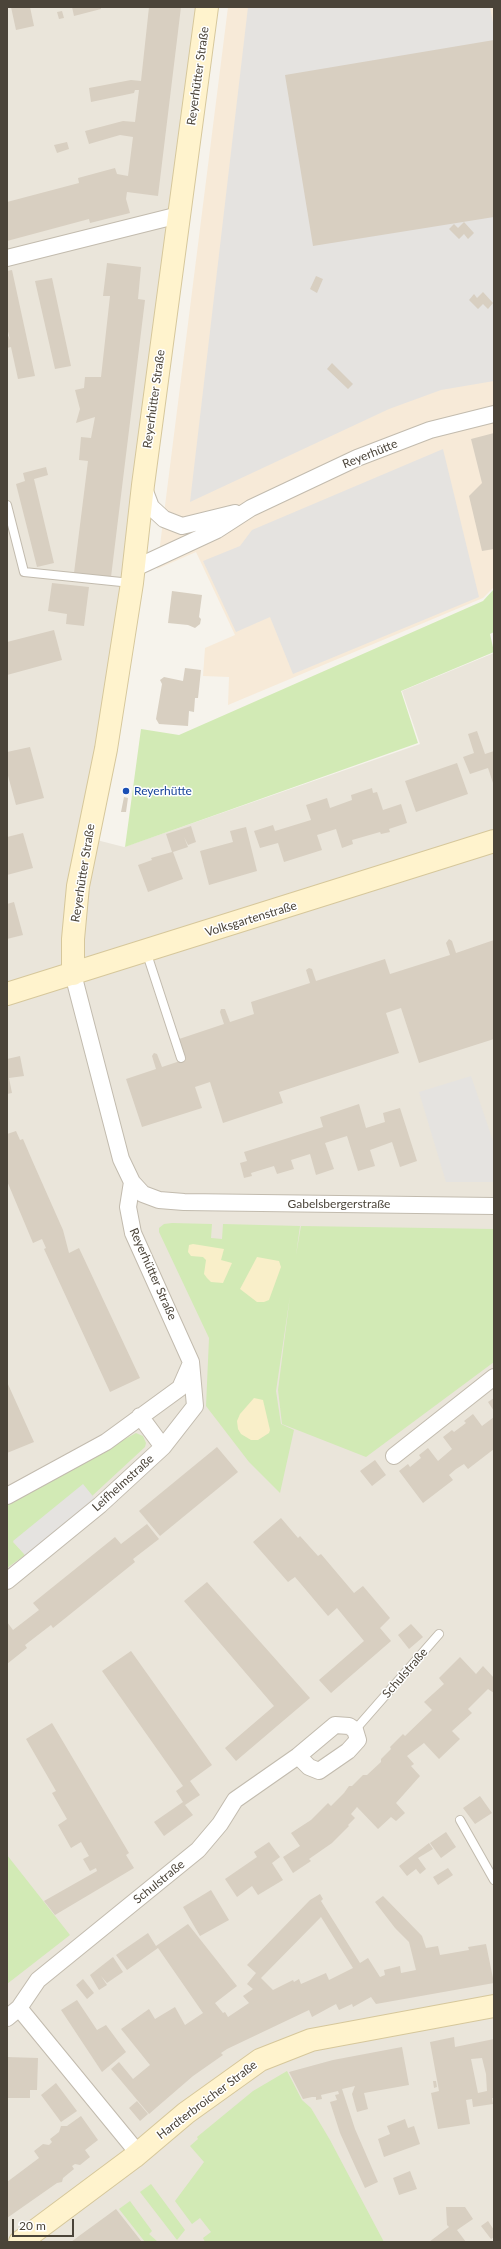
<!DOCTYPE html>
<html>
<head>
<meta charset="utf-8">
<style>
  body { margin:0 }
  #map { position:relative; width:501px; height:2249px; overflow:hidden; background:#f6f3ec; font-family:Lato,sans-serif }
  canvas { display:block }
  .frame { position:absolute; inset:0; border:8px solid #4b4439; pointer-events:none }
  .scale { position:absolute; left:12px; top:2219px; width:62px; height:18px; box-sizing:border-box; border:2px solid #4b4439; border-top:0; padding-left:5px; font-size:12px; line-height:14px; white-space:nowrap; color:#4b4439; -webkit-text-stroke:3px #fff; paint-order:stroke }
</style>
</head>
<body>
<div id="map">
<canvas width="501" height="2249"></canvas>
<div class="frame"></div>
<div class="scale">20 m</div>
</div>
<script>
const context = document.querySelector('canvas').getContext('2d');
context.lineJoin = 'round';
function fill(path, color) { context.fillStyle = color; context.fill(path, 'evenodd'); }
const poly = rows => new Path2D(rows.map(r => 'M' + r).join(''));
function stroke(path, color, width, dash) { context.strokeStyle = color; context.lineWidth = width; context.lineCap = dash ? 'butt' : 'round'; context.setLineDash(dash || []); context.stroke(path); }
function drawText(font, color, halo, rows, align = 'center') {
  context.font = font + ' Lato,sans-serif'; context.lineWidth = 3; context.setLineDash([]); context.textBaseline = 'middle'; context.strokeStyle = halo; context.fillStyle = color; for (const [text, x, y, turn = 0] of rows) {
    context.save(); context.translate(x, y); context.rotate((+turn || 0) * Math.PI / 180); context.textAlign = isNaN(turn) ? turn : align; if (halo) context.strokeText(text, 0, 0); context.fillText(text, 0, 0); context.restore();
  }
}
fill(poly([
  [7,7,216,7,85,837,124,847,420,744,402,691,494,653,494,2242,7,2242]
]), '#eae5da');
fill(poly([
  [228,7,494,7,494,587,483,598,228,705,229,677,203,676,205,648,235,635,196,552,157,569]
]), '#f7ead8');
fill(poly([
  [494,589,494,632,490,634,494,652,401,691,418,743,125,847,141,729,179,735,483,601],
  [172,1223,212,1224,211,1238,222,1239,223,1224,300,1226,296,1255,301,1226,494,1229,494,1362,366,1457,282,1424,278,1390,290,1296,276,1391,281,1424,294,1430,280,1493,249,1462,206,1406,209,1338,159,1232,159,1228,164,1224],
  [136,1433,143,1436,146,1443,145,1447,92,1496,83,1485,13,1542,25,1555,7,1568,7,1504],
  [7,1855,70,1935,7,1984],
  [287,2071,302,2100,311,2108,330,2140,384,2242,205,2242,203,2238,211,2232,200,2218,192,2224,175,2201,204,2162,190,2146,198,2139,197,2137,253,2091],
  [151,2184,185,2230,177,2240,140,2192],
  [130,2201,152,2231,149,2234,158,2242,145,2242,119,2209]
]), '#d2eab5');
fill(poly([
  [193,1244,224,1249,221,1260,232,1263,223,1283,211,1282,207,1278,204,1274,206,1260,203,1257,191,1256,188,1252,189,1245],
  [257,1257,279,1261,281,1267,269,1300,264,1302,257,1302,240,1289],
  [254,1398,263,1400,270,1430,269,1433,258,1440,251,1440,241,1434,238,1429,237,1421,240,1414]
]), '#f9efc9');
fill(poly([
  [248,7,490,7,494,28,494,381,441,390,389,409,190,502],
  [443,449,479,597,293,674,270,617,236,632,203,561,240,546,252,530],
  [471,1076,494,1144,494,1182,446,1182,419,1092],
  [83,1484,100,1505,31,1562,13,1541]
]), '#e5e3e0');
fill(poly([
  [11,7,30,7,34,26,16,30],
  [72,7,101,7,101,9,74,16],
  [149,7,181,7,158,196,127,192,126,199,130,213,90,223,89,219,7,241,7,202,79,183,78,178,115,168,117,174,128,176,133,137,120,135,89,144,85,131,123,121,135,122,139,90,135,90,134,93,91,102,89,88,131,80,141,81],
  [62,11,64,18,59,19,57,12],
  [494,40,494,217,313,246,285,75],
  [67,142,69,149,57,153,54,145],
  [464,222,474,233,468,239,464,234,459,239,449,229,454,224,458,228],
  [107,263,141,267,138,299,145,300,111,577,74,573,88,461,79,460,81,437,91,438,95,417,76,423,80,409,75,390,84,388,85,377,101,377,110,296,103,296],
  [12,270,35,376,18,379,11,347,7,348,7,333,10,340,7,327,7,271],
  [316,276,323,279,317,293,310,289],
  [52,278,71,366,55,369,35,281],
  [483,292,493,303,488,309,483,304,478,309,469,300,474,294,477,298],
  [332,363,353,384,348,389,327,369],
  [494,433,494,549,482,551,469,496,482,483,471,439],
  [46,467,48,475,34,479,54,563,37,567,16,484,25,481,23,473],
  [52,583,89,587,84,626,66,624,67,614,48,611],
  [172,591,202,595,199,617,201,619,200,624,195,628,188,625,168,623],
  [54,630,62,660,7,675,7,642],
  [185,668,201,670,198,698,195,698,194,712,189,711,188,726,159,724,156,719,162,684,160,680,164,677,183,681],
  [477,731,485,754,494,751,494,786,488,768,470,774,463,757,474,753,468,734],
  [30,747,44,798,16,805,7,772,7,752],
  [457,763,468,794,416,812,405,781],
  [372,788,373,793,377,792,383,810,401,804,407,823,389,829,390,832,381,834,380,832,352,840,353,844,342,848,336,829,317,835,322,850,284,862,278,843,260,848,254,831,273,825,275,831,311,820,306,805,327,798,330,808,352,800,351,795],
  [124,797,128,798,126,812,121,812],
  [191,826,196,842,188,845,184,837,188,847,173,852,183,879,148,892,138,865,152,860,151,858,172,852,166,834],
  [246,827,257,871,209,885,200,851,233,842,230,831],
  [23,833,33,868,7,875,7,837],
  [14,902,23,935,7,939,7,904],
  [449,939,452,941,456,953,494,940,494,1039,419,1063,401,1008,386,1013,399,1053,279,1092,283,1103,223,1123,210,1082,195,1087,202,1108,142,1127,126,1079,156,1069,152,1056,154,1053,157,1054,162,1067,186,1059,179,1039,224,1024,220,1012,221,1009,225,1009,230,1022,254,1014,251,1002,310,983,306,970,309,968,312,969,316,981,385,959,390,974,450,955,446,943],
  [20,1056,24,1076,9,1078,12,1093,7,1094,7,1059],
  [359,1104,366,1128,385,1122,383,1113,400,1108,417,1161,400,1167,392,1142,370,1150,375,1166,358,1171,347,1136,325,1143,334,1169,316,1175,310,1154,291,1160,294,1169,277,1174,274,1166,251,1173,252,1176,244,1178,240,1163,247,1161,244,1152,323,1127,320,1117],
  [16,1131,20,1140,23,1139,32,1160,63,1230,69,1253,79,1248,140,1378,110,1392,44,1249,46,1248,42,1239,33,1243,7,1181,7,1134],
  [7,1382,34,1442,7,1453],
  [494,1398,494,1411,488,1402],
  [473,1414,482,1426,494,1417,494,1449,468,1469,464,1464,456,1469,449,1475,453,1480,423,1503,399,1471,408,1464,410,1467,421,1458,419,1455,428,1448,438,1461,452,1449,443,1437,452,1430,454,1432,466,1423,464,1421],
  [217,1447,238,1472,160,1536,139,1511],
  [375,1460,386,1475,372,1486,360,1471],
  [281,1518,298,1538,300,1536,318,1556,321,1554,354,1593,363,1586,390,1618,380,1628,391,1641,331,1693,319,1680,364,1641,337,1608,328,1616,295,1577,288,1582,253,1542],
  [147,1524,159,1539,133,1559,135,1562,53,1628,51,1625,25,1645,27,1648,7,1664,7,1622,13,1630,39,1610,33,1603,115,1537,121,1544],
  [207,1582,310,1698,236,1761,225,1748,274,1706,184,1601],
  [411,1624,423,1637,409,1649,398,1635],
  [131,1651,212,1765,190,1781,200,1795,185,1805,193,1815,164,1836,154,1822,183,1802,176,1791,183,1786,102,1671],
  [460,1657,476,1674,483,1666,494,1678,494,1693,488,1689,468,1709,472,1713,452,1731,460,1739,439,1759,424,1743,407,1756,414,1764,411,1766,420,1776,396,1803,405,1813,396,1821,391,1817,378,1829,357,1807,351,1814,355,1818,348,1825,349,1826,332,1843,309,1859,311,1861,293,1873,283,1857,300,1846,291,1833,311,1820,328,1803,331,1806,344,1793,349,1786,352,1786,363,1775,367,1775,381,1762,381,1759,391,1749,390,1747,403,1734,405,1736,432,1710,424,1702,444,1684,439,1678],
  [52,1723,129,1853,126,1855,134,1868,55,1915,44,1901,97,1871,96,1868,90,1871,83,1859,89,1856,81,1842,71,1848,58,1825,67,1819,52,1793,56,1791,26,1739],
  [480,1796,492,1813,475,1824,463,1808],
  [446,1832,456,1847,441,1858,430,1843],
  [269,1842,280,1857,272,1863,283,1880,258,1895,252,1886,237,1897,225,1879,257,1857,254,1852],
  [429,1843,433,1849,418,1858,426,1869,420,1874,416,1869,407,1876,399,1866],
  [448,1868,453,1875,438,1885,433,1877],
  [211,1890,229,1920,200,1936,183,1907],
  [320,1894,323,1899,321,1901,360,1963,368,1958,380,1977,385,1975,384,1970,400,1966,401,1973,416,1970,409,1942,395,1928,375,1902,383,1896,422,1936,426,1948,438,1946,440,1955,469,1950,468,1947,486,1944,494,1983,376,2004,371,1997,353,2007,352,2004,339,2010,336,2004,312,2017,309,2010,227,2049,221,2053,223,2055,193,2076,149,2114,111,2069,119,2062,133,2079,150,2065,121,2029,149,2009,155,2019,175,2007,185,2025,203,2013,158,1948,127,1970,116,1955,148,1933,156,1946,188,1924,237,1986,215,2003,223,2013,225,2012,228,2017,249,2003,243,1996,253,1989,247,1984,256,1973,247,1965,310,1900],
  [321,1917,353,1968,329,1980,326,1973,301,1984,299,1979,294,1982,293,1980,273,1990,261,1978],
  [113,1957,123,1972,107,1983,101,1976,107,1985,99,1990,90,1975],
  [83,1979,94,1993,87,1999,76,1985],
  [77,2000,97,2030,106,2025,126,2052,102,2072,61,2010],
  [454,2037,455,2047,494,2039,494,2098,492,2098,493,2104,473,2107,472,2099,466,2100,470,2124,438,2129,431,2093,439,2091,430,2042],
  [482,2058,486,2074,487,2091,478,2093,471,2059],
  [402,2047,409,2085,364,2093,368,2109,357,2112,352,2094,355,2086,342,2089,355,2129,378,2182,365,2188,340,2133,330,2102,337,2100,335,2095,339,2094,338,2091,321,2095,322,2099,316,2100,316,2097,312,2097,303,2099,289,2072,333,2060],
  [7,2057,38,2058,37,2090,30,2090,30,2098,7,2098],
  [433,2081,436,2081,437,2087,434,2088],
  [56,2083,77,2111,61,2122,41,2095],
  [137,2101,148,2114,140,2121,129,2108],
  [81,2116,98,2140,85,2150,90,2157,80,2165,75,2164,72,2166,74,2169,63,2178,62,2182,57,2183,7,2218,7,2182,39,2158,34,2151,43,2144,49,2145,52,2142,50,2139,59,2132,61,2126,67,2126],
  [405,2119,408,2128,414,2126,420,2144,384,2157,378,2139,390,2134,387,2126],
  [410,2171,417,2189,399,2195,393,2178],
  [446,2207,465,2207,473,2219,457,2230,466,2242,429,2242,449,2227,447,2225],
  [116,2209,142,2242,71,2242,79,2236],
  [488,2221,494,2230,494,2237,491,2239,481,2226]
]), '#d8cfc1');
const lane = poly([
  [7,505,24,572,131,583],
  [146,951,181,1058],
  [355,1730,439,1634],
  [460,1820,494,1880]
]);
const street = poly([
  [7,258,179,215],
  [143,486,151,507,164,519,182,526,235,513],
  [133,569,217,530,251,508,357,458,430,430,494,414],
  [73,974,121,1159,132,1182,143,1194,159,1200,184,1202,494,1206],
  [140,1416,163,1447],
  [394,1456,494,1377],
  [7,1496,106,1442,180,1388,191,1363],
  [7,1581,100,1505,163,1447,195,1406,191,1362,133,1233,128,1207,132,1182],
  [19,2008,138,2153],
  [7,2018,19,2008,38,1980,198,1850,220,1824,235,1800,298,1756,335,1725,349,1726,355,1730,358,1740,348,1751,319,1771,309,1767,298,1756]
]);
const secondary = poly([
  [73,974,73,939,78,886,106,749,132,583,143,485,207,7],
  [7,994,494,841],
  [20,2242,134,2157,186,2113,260,2060,311,2040,494,2006]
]);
stroke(lane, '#c2bbae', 10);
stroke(street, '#c2bbae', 18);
stroke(secondary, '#d6c79b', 24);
stroke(lane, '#fff', 8);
stroke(street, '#fff', 16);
stroke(secondary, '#fff3cd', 22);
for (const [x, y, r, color] of [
  [126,791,4,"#1a4fb4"]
]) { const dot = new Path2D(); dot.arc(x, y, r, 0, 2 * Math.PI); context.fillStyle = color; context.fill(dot); stroke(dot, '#fff', 1.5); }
drawText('12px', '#4b4439', '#fff', [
  ["Reyerhütter Straße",198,76,-82],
  ["Reyerhütter Straße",154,399,-82],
  ["Reyerhütte",370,454,-22],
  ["Reyerhütter Straße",83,873,-81],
  ["Volksgartenstraße",251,919,-17],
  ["Gabelsbergerstraße",339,1204],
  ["Reyerhütter Straße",153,1274,66],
  ["Leifhelmstraße",123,1483,-42],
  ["Schulstraße",405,1673,-49],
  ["Schulstraße",159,1882,-39],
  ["Hardterbroicher Straße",207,2100,-37]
]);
drawText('12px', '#164399', '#fff', [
  ["Reyerhütte",134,791]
], 'left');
</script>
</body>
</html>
